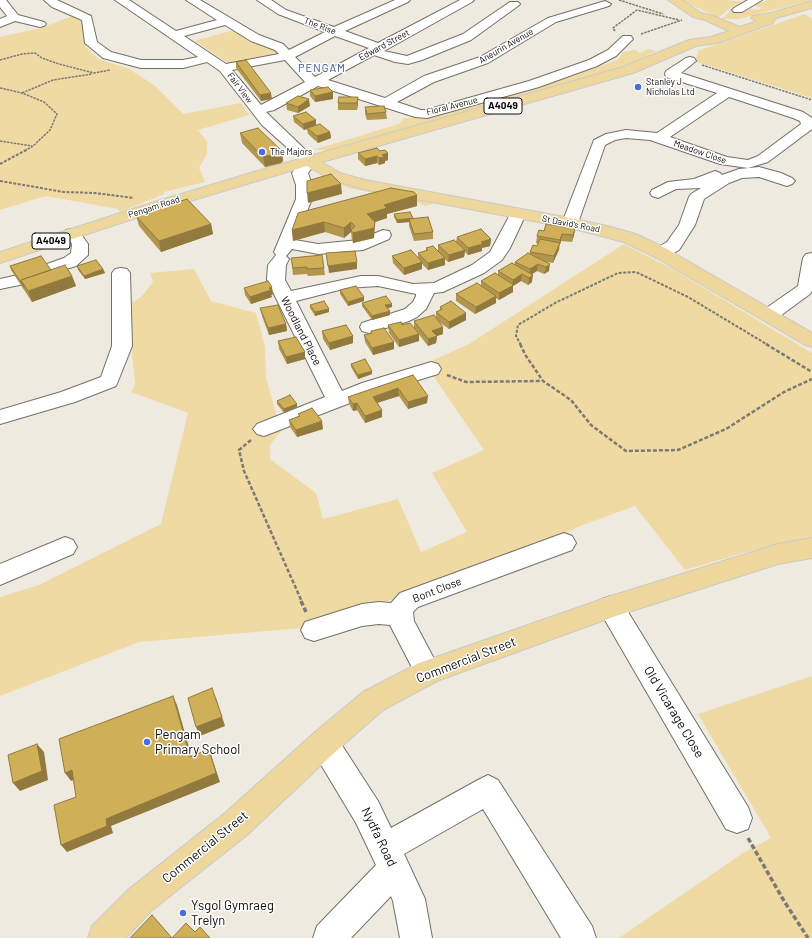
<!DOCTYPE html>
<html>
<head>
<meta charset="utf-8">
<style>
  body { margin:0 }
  canvas { display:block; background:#eeeae0 }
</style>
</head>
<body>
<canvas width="812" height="938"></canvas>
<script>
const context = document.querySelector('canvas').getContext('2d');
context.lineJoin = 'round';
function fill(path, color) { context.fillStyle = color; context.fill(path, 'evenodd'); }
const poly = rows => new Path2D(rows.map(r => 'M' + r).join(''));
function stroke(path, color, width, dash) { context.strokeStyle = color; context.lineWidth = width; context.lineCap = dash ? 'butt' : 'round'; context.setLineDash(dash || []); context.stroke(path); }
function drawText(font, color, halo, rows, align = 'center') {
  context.font = font + ' Barlow,sans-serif'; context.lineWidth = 3; context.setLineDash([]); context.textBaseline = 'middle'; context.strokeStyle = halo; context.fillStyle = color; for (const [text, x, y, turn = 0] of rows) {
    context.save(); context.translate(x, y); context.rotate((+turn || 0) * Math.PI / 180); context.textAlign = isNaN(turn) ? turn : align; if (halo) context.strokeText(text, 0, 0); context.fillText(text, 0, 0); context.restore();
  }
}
fill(poly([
  [682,0,728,0,742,2,729,9,718,18],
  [768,0,812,0,739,19,721,19,732,10,741,13,750,9,758,10,762,8,756,6,756,4],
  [805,14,812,19,812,98,694,61,699,52,697,51],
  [72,16,81,19,83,25,86,47,98,59,129,69,154,85,183,114,241,103,249,115,198,130,207,142,207,154,199,168,205,182,164,192,164,194,120,212,118,209,46,196,0,210,0,37,41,28],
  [233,30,276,50,277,52,265,59,231,65,189,37,195,41],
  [648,49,656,51,638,60,617,68,578,81,328,150,313,150,399,124,404,118,433,117,598,67,619,59,623,52,635,50,640,53],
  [331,179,437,202,426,206,416,202,349,188,329,180],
  [624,244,673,269,812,353,812,538,791,541,743,553,685,570,635,506,580,526,537,547,374,606,302,628,139,642,0,696,0,597,39,585,161,524,188,413,131,392,135,384,127,305,141,297,153,282,150,273,194,269,211,301,256,313,265,347,266,378,281,431,270,445,270,459,316,493,323,519,398,499,421,552,467,532,432,473,484,450,425,364,469,344],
  [812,676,812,938,619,938,743,853,771,838,698,714]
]), '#f0daa3');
const minor = poly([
  [0,0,6,0,18,15,44,22,46,24,44,26,40,27,15,21,0,27,0,19,7,16,0,7,0,0],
  [44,0,57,0,91,16,97,42,111,52,141,60,183,60,198,57,115,0,129,0,176,31,217,20,186,0,200,0,259,35,283,44,289,50,325,32,278,14,257,0,271,0,286,10,334,27,395,0,410,0,408,2,345,31,378,43,460,0,474,0,472,2,384,51,407,56,463,34,510,2,518,2,520,4,518,6,471,40,422,60,408,64,395,62,374,55,328,80,385,98,424,76,480,57,548,18,605,1,611,4,609,6,556,22,488,63,434,82,397,102,421,110,426,110,529,81,589,60,608,50,623,36,631,36,633,39,616,56,597,66,539,87,427,118,415,117,318,86,274,110,266,112,317,161,308,173,312,185,312,199,295,240,318,244,359,240,383,230,389,231,391,235,389,239,363,250,318,254,292,249,286,256,289,259,286,265,285,280,291,291,361,276,378,276,413,284,434,283,472,265,490,252,512,211,518,209,524,211,526,214,510,248,502,260,484,273,443,292,434,293,426,309,417,317,409,321,369,333,362,331,360,327,362,323,405,309,413,302,416,296,416,294,378,286,347,288,296,301,342,391,362,383,431,362,438,364,441,369,438,374,376,393,264,436,257,434,253,429,257,424,325,397,267,280,268,265,276,255,274,252,296,199,296,185,292,173,302,161,262,125,220,71,207,62,183,68,141,68,103,58,85,43,82,20,52,7,44,0],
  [225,25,251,41,275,50,279,54,226,64,184,36,225,25],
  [335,36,369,48,315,77,295,57,335,36],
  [285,60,305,82,261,105,232,70,285,60],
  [748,0,762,0,742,12,734,12,732,10,734,8,748,0],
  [690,57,694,58,696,61,681,73,803,112,812,118,812,129,768,162,748,168,720,164,650,140,626,138,615,140,605,145,578,223,576,226,570,228,564,226,562,223,594,140,606,134,626,130,657,133,717,93,666,77,665,74,666,71,686,58,690,57],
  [729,97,793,118,800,121,801,124,758,156,748,160,727,157,670,137,729,97],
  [759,167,781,173,792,178,795,181,792,184,787,186,759,177,742,178,729,183,704,199,695,225,679,250,667,257,661,258,655,257,653,253,655,249,667,242,679,225,689,197,691,194,701,188,676,189,658,198,652,196,650,193,652,190,668,182,694,179,715,171,720,173,722,175,739,169,759,167],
  [72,229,78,230,88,244,88,255,76,266,50,274,44,273,41,269,44,265,64,258,71,253,72,244,64,234,66,230,72,229],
  [812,253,812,291,810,294,776,319,769,321,762,319,760,315,762,311,798,286,803,258,806,254,812,253],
  [121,268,127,269,130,273,132,346,116,386,75,402,0,424,0,410,61,392,101,377,112,346,112,273,115,269,121,268],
  [18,275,24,276,27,280,24,284,0,289,0,279,18,275],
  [564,533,572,536,576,543,572,550,418,607,413,612,414,621,441,672,437,681,428,684,419,681,390,625,379,624,362,626,314,641,305,638,301,630,305,622,362,604,379,602,391,603,400,593,564,533],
  [65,537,73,540,77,547,73,554,0,585,0,564,65,537],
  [611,596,620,599,748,807,752,818,748,829,737,833,726,829,602,615,598,607,602,599,611,596],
  [324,729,334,733,378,801,391,828,478,780,488,775,498,780,592,926,596,938,561,938,483,809,404,854,425,899,432,938,400,938,393,901,391,896,351,938,313,938,317,926,376,865,356,823,314,753,310,743,314,733,324,729]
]);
const major = poly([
  [668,0,682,0,701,13,713,16,740,27,757,21,751,18,753,16,771,13,812,1,812,8,776,18,773,23,717,43,696,46,633,73,322,162,340,173,365,180,570,218,607,226,636,234,667,249,812,333,812,347,805,345,655,257,624,242,570,228,363,189,330,179,307,166,160,210,0,263,0,252,148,204,264,169,623,67,689,40,711,37,729,31,705,20,693,17,668,0],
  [812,538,812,558,778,564,613,617,437,681,383,710,334,753,247,835,151,911,126,938,88,938,92,926,129,889,225,813,314,733,363,692,419,663,611,596,778,544,812,538]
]);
stroke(minor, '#737067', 2);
stroke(major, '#cacac9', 2);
stroke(poly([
  [619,0,663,14],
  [615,31,613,28,637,10,679,20],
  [641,34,682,20],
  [0,60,22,54,35,53,42,58,59,64,94,73,110,70],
  [702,65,812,100],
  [0,88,22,93,44,102,57,114,50,130,33,146,26,150],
  [22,93,53,80,92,74],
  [0,141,32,146]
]), '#7c7a73', 1.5, [2.5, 1]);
stroke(poly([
  [0,164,28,149],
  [0,181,64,192,95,193,134,198],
  [521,345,516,336,518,325,555,303,618,273,636,272,688,297,768,345]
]), '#7c7a73', 2, [3, 1.5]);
stroke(poly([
  [520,344,526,356,543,381,571,400,591,425,626,451,678,450,726,429,784,392,812,379],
  [766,344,812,372],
  [447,375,466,382,542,381],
  [251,440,239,450,244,471,302,602]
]), '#7c7a73', 2.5, [4, 2]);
stroke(poly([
  [301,601,306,612],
  [748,838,784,901,808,938]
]), '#7c7a73', 3.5, [5, 2.5]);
fill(minor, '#fff');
fill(major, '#eed79c');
fill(poly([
  [236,62,272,99,261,101,236,68],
  [310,90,333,92,333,99,315,102,310,96],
  [358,97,358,103,357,110,338,110,338,103],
  [286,103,310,106,298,113,287,110],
  [365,107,386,112,387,119,367,120,365,114],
  [293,116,316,120,316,125,330,132,331,138,318,143,308,134,307,129,304,130,294,122],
  [240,133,282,151,283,161,281,163,265,167,242,143],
  [377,148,388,160,385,161,385,163,379,165,377,163,365,166,358,159,358,153],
  [417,195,417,206,387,214,387,218,375,222,374,238,353,243,352,240,351,232,344,238,325,232,293,241,292,230],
  [394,214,413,219,433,232,433,239,414,241,409,226,409,222,397,223,394,217],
  [136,216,211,224,213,234,161,252,139,226],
  [575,229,572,242,561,241,553,263,547,262,549,271,544,274,537,271,532,274,532,282,528,285,521,281,513,286,513,292,499,300,496,298,496,303,475,314,456,301,456,294,481,285,481,281,498,275,498,271,514,265,515,262,530,254,530,252,537,246,538,244,536,243,537,236],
  [457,237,491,239,490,246,482,248,482,251,468,255,465,252,464,257,448,262,445,259,445,265,428,270,422,264,422,269,404,275,393,263,392,256,418,258,418,253,426,251,426,248,438,251,438,245,456,242],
  [291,258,324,268,325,275,308,276,307,274,293,275],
  [10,266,51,270,72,276,76,286,32,302,11,270],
  [77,266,103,269,105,273,85,279,78,270],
  [244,288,273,294,271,295,272,297,251,304,245,295],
  [340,290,364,301,348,306,340,294],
  [362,303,392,307,387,308,390,311,390,315,372,320,362,306],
  [310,305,329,309,329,312,315,316,310,308],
  [440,307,466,313,466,320,449,329,438,321,443,334,437,336,436,343,428,346,414,328,414,321,436,318,436,312,440,310],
  [260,308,286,324,287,331,269,335,262,316],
  [388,325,419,334,419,341,399,347,389,333],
  [322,331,353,336,353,343,330,350,323,339],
  [371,331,394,349,373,355,365,342,364,335,371,333],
  [278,341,305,359,287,364,279,349],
  [351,364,372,374,358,379,351,367],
  [413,375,427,403,408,409,399,396,377,403,382,410,382,417,365,423,357,410,353,411,349,404,348,397],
  [277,401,297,407,284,413,277,404],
  [298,414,323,429,297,437,290,427,289,420,299,416]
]), '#b3964d');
fill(poly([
  [333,92,333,99,315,102,315,96],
  [271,93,272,99,261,101,260,95],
  [358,97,358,103,357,110,357,103],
  [309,99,310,106,298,113,298,107],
  [316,120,316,126,307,128,307,129,304,130,303,124],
  [330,132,331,138,318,143,317,136],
  [282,151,283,161,281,163,265,167,263,157],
  [388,153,388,160,385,161,385,163,379,165,379,158,382,155],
  [377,156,377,163,365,166,365,159],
  [341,184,342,194,308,203,307,193],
  [417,195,417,206,387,214,387,218,375,222,374,238,353,243,353,233,367,214,384,205],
  [413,218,413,221,409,219,409,222,397,223,397,220],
  [324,222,325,232,293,241,292,230],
  [351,222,351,232,344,238,344,228],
  [211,224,213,234,161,252,159,241],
  [575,229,574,236,572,242,573,235],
  [562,234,561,241,559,247,560,240],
  [491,239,490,246,482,248,482,251,468,255,468,248,481,242],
  [560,243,559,250,553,263,554,256],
  [465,250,464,257,448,262,449,255],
  [445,258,445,265,428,270,428,263],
  [357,262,357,269,329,273,328,266],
  [422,262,422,269,404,275,404,268],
  [538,264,537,271,529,276,530,269],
  [550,264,549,271,544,274,546,267],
  [103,269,105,273,85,279,84,276],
  [522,274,521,281,513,286,513,292,499,300,499,293,512,285,513,280],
  [533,275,532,282,528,285,529,278],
  [72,276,76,286,32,302,28,291],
  [272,287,273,294,271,295,272,297,251,304,250,297],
  [496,296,496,303,475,314,476,307],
  [364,297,364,301,348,306,348,302],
  [392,304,392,307,385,309,385,305],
  [329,309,329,312,315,316,315,312],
  [390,311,390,315,372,320,372,316],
  [466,313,466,320,449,329,449,322],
  [286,324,287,331,269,335,268,328],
  [443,327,443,334,437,336,436,343,428,346,428,339,432,331],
  [419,334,419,341,399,347,399,340],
  [353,336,353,343,330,350,329,343],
  [394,342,394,349,373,355,372,348],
  [305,352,305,359,287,364,286,357],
  [372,371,372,374,358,379,358,375],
  [398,388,399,396,373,404,373,397],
  [428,396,427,403,408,409,408,402],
  [357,403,357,410,353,411,353,404],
  [297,404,297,407,284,413,284,409],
  [382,410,382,417,365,423,365,416],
  [322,421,323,429,297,437,296,430],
  [173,696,177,705,194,765,190,757],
  [216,698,225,726,200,736,196,727],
  [37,744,44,752,48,780,20,791,13,783],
  [209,749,220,782,111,826,113,833,67,852,61,845,106,819],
  [72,770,78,778,71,781,65,773]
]), '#927a3e');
const building = poly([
  [246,60,271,93,260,95,236,62,246,60],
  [328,87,333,92,315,96,310,90,328,87],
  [298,96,309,99,298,107,286,103,298,96],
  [339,97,358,97,357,103,338,103,339,97],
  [384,106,386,112,367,114,365,107,384,106],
  [306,112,316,120,303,124,293,116,306,112],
  [320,124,330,132,317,136,307,128,320,124],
  [258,128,282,151,280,153,263,157,240,133,258,128],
  [377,148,380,151,385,150,388,153,382,155,385,157,379,158,377,156,365,159,358,153,377,148],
  [331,174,341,184,307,193,307,181,331,174],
  [391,188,414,192,417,195,384,205,387,208,367,214,375,222,374,228,353,233,351,230,355,226,351,222,344,228,324,222,292,230,298,213,391,188],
  [187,199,211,224,159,241,136,216,187,199],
  [410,212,413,218,397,220,394,214,410,212],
  [428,217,433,232,414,234,409,219,428,217],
  [546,224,575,229,573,235,562,234,560,240,537,236,539,230,544,231,546,224],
  [481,229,491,239,481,242,483,244,468,248,457,237,481,229],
  [540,239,560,243,554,256,530,252,533,245,537,246,540,239],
  [454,240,465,250,449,255,438,245,454,240],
  [433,246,445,258,428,263,418,253,428,250,426,248,433,246],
  [411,250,422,262,404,268,392,256,411,250],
  [355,251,357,262,328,266,326,253,355,251],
  [528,253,550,264,546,267,538,264,530,269,515,262,528,253],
  [322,255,324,268,307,269,307,267,293,268,291,258,322,255],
  [41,256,51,270,21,280,24,287,10,266,41,256],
  [96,260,103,269,84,276,77,266,96,260],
  [512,263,533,275,529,278,522,274,513,280,498,271,512,263],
  [65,265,72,276,28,291,21,280,65,265],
  [495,273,514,285,499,293,481,281,495,273],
  [268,281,272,287,269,288,271,290,250,297,244,288,268,281],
  [477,283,496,296,476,307,456,294,477,283],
  [356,286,364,297,348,302,340,290,356,286],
  [386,296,392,304,385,305,390,311,372,316,362,303,386,296],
  [324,301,329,309,315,312,310,305,324,301],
  [451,301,466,313,449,322,436,312,442,309,440,307,451,301],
  [278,305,286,324,268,328,260,308,278,305],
  [434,315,443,327,432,331,437,336,428,339,414,321,434,315],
  [401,322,402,325,410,323,419,334,399,340,388,325,401,322],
  [346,325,353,336,329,343,322,331,346,325],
  [384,328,394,342,372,348,364,335,372,333,371,331,384,328],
  [296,337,305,352,286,357,278,341,296,337],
  [365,359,372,371,358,375,351,364,365,359],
  [413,375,428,396,408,402,398,388,373,397,382,410,365,416,357,403,353,404,348,397,413,375],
  [290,395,297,404,284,409,277,401,290,395],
  [312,408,322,421,296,430,289,420,300,416,298,414,312,408],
  [212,688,222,717,196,727,188,698,212,688],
  [173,696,190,757,209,749,216,773,106,819,107,826,61,845,54,805,76,797,72,770,65,773,59,739,173,696],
  [37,744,42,771,13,783,8,755,37,744],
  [152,915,172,938,186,923,195,932,200,927,210,938,130,938,152,915]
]);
fill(building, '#d0af59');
stroke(building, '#927a3e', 1);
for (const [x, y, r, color] of [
  [638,87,4,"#4a6ee1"],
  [262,152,4,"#4a6ee1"],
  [147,742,4,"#4a6ee1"],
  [183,913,4,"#4a6ee1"]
]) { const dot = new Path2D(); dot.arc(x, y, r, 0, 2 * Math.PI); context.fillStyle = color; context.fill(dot); stroke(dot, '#fff', 1.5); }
drawText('9px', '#0d0c09', '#fff', [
  ["The Rise",320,26,20],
  ["Edward Street",384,45,-28],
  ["Aneurin Avenue",506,46,-30],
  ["Fair View",240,88,53],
  ["Floral Avenue",452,106,-14],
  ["Meadow Close",700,152,19],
  ["Pengam Road",154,207,-18],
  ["St David's Road",571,224,11]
]);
drawText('9px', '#0d0c09', '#fff', [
  ["Stanley J",646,82],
  ["Nicholas Ltd",646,92],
  ["The Majors",270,152]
], 'left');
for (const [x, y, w] of [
  [503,106,38],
  [51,241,38]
]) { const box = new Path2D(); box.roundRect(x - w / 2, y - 8, w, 16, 3); context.fillStyle = '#fff'; context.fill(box); stroke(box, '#0d0c09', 1); }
drawText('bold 10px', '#0d0c09', null, [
  ["A4049",503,106],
  ["A4049",51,241]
]);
context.letterSpacing = '1px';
drawText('11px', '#3e538e', '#fff', [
  ["PENGAM",322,68]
]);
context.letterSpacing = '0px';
drawText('11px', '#0d0c09', '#fff', [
  ["Woodland Place",301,331,63],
  ["Bont Close",437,590,-21]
]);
drawText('13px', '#0d0c09', '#fff', [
  ["Commercial Street",466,660,-21],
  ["Old Vicarage Close",674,712,59],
  ["Nydfa Road",379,837,64],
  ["Commercial Street",205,847,-39]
]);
drawText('13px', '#0d0c09', '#fff', [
  ["Pengam",155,735],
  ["Primary School",155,750],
  ["Ysgol Gymraeg",191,906],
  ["Trelyn",191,921]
], 'left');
</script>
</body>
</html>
